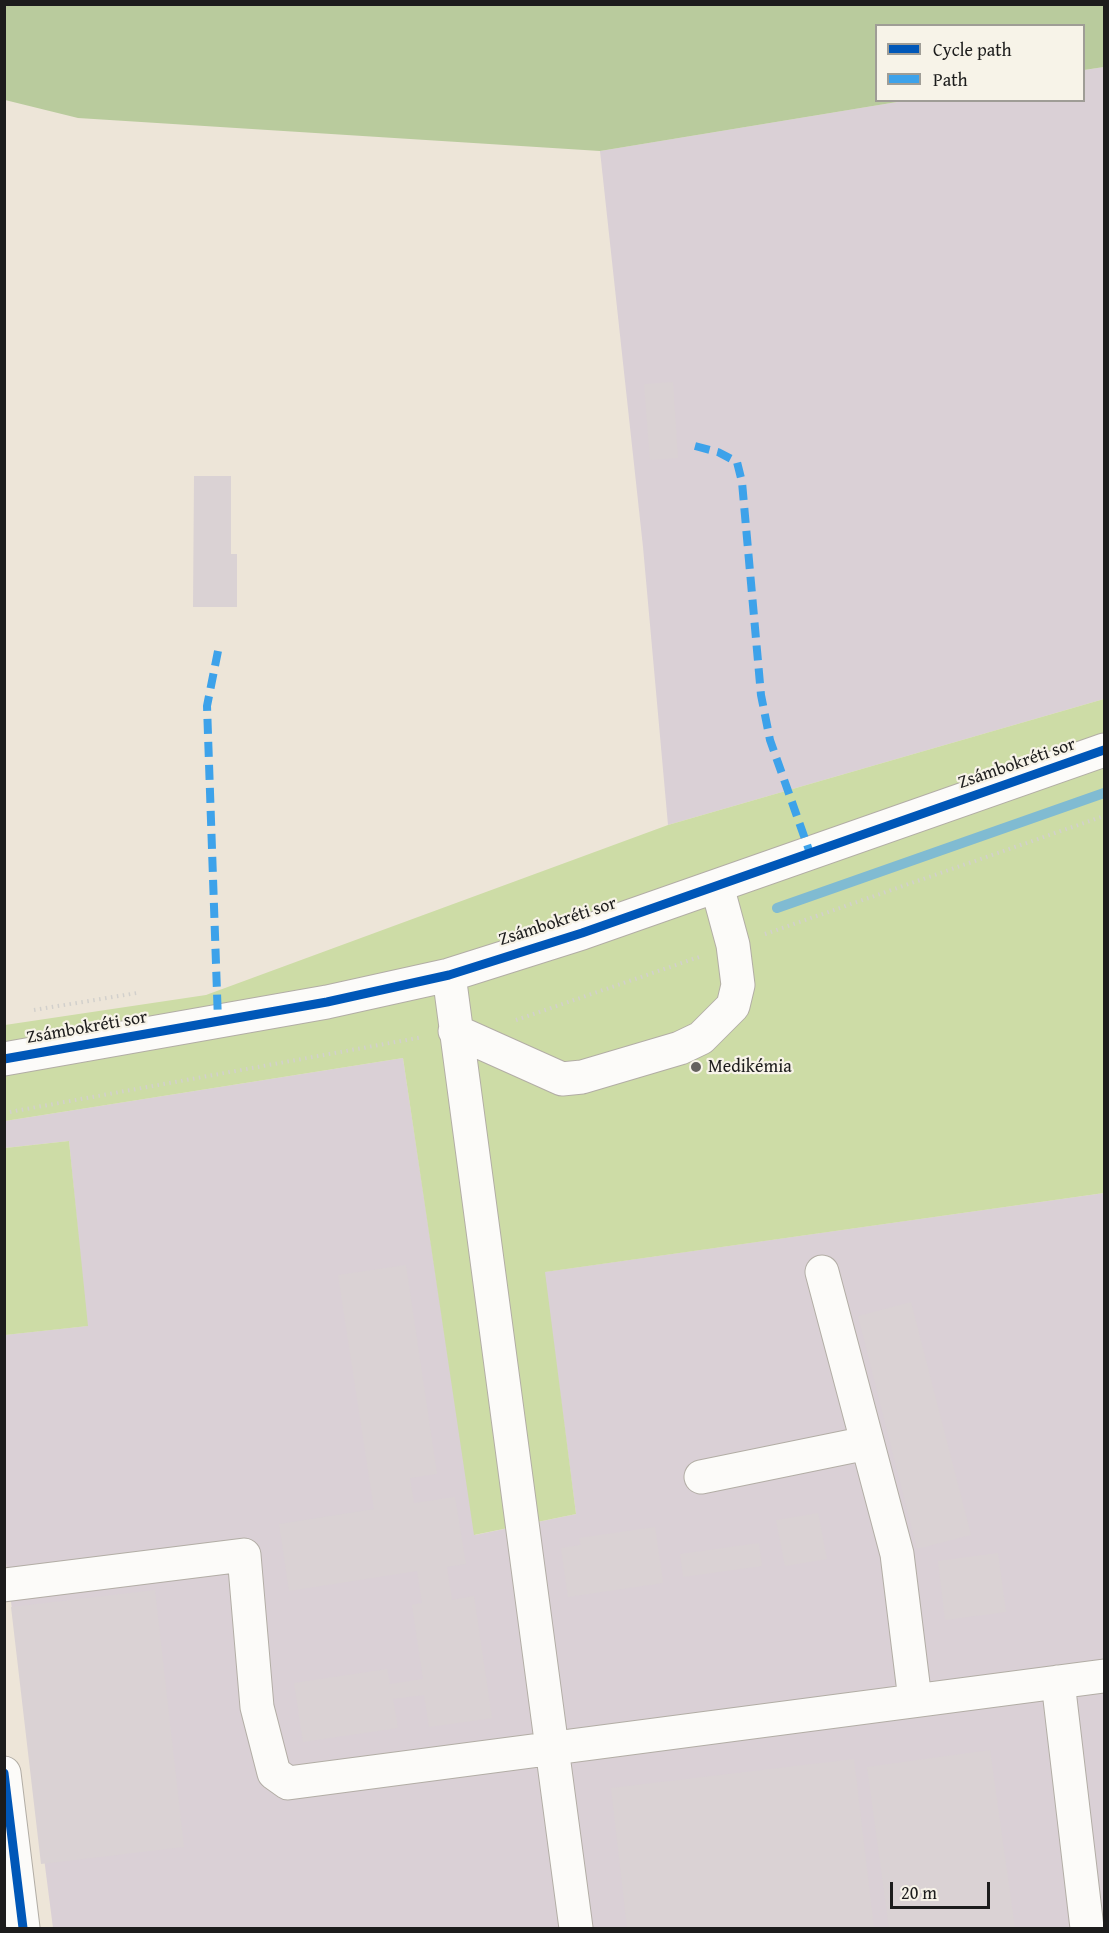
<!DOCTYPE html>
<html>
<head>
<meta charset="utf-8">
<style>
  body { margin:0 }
  #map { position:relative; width:1109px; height:1933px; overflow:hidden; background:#ede5d8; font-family:"Gentium Book Plus",serif }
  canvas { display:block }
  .frame { position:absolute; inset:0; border:6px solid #1c1c1c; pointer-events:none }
  .legend { position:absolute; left:875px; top:24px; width:210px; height:78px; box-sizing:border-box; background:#f7f3e8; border:2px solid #9f9d96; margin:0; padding:8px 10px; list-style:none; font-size:18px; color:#1c1c1c }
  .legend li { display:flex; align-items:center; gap:12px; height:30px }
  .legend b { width:30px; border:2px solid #9f9d96 }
  .scale { position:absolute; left:890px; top:1882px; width:100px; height:27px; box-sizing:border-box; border:3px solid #1c1c1c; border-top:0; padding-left:8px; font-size:18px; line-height:21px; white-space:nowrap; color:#1c1c1c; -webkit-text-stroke:4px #f7f3e8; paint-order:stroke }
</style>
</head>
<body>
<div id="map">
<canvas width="1109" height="1933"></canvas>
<div class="frame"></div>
<ul class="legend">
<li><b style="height:8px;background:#0057b8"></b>Cycle path</li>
<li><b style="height:8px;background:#3da2ea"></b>Path</li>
</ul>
<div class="scale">20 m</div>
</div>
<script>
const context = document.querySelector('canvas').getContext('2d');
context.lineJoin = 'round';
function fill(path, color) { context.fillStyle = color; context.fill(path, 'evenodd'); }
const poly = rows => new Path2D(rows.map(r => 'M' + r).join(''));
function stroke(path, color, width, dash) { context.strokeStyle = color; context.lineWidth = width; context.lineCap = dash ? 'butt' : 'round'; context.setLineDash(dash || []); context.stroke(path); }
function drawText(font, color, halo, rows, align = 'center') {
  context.font = font + ' "Gentium Book Plus",serif'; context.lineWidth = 4.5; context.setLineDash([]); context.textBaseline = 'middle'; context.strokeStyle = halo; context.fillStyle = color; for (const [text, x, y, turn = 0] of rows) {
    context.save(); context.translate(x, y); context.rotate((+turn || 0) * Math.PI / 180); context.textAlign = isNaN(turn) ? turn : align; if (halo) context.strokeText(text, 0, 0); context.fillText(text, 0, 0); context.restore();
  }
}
fill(poly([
  [1104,67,1104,699,668,825,643,547,600,151,903,101,1084,100,1084,70],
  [403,1058,475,1535,576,1514,544,1272,1104,1193,1104,1928,53,1928,5,1555,4,1335,87,1326,69,1141,5,1148,5,1121]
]), '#dad0d6');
fill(poly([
  [1104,699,1104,1193,545,1272,576,1514,474,1535,403,1058,5,1121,5,1025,206,995,668,825],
  [69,1141,88,1326,5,1335,5,1148]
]), '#cddca6');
fill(poly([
  [4,5,1104,5,1104,67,1084,70,1084,26,876,26,876,100,903,101,600,151,78,118,5,100]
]), '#b9cb9d');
stroke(poly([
  [777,908,1104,793]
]), '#80bbd2', 10);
fill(poly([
  [673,382,678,458,650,460,644,384],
  [194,476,231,476,231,554,237,554,237,607,193,607],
  [406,1265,437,1474,410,1478,414,1503,455,1497,466,1564,447,1567,452,1600,474,1596,492,1718,429,1727,424,1695,393,1699,398,1728,303,1742,294,1683,387,1669,390,1684,423,1679,412,1605,422,1603,417,1571,289,1591,279,1524,374,1509,338,1275],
  [911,1302,971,1535,917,1549,858,1316],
  [818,1513,827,1559,785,1566,776,1520],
  [655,1527,663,1583,568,1597,561,1548,581,1545,579,1538],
  [759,1543,762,1566,683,1577,680,1554],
  [998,1553,1006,1612,945,1620,938,1561],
  [155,1590,184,1847,41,1864,11,1607],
  [990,1750,1015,1928,889,1928,867,1767],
  [854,1759,874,1928,627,1928,611,1788]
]), '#dad2d4');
const minor = poly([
  [449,975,576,1928],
  [455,1031,562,1079,582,1077,680,1048,701,1038,733,1006,738,985,733,945,717,886],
  [4,1059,327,1002,449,975,582,933,1104,750],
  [822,1272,897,1554,915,1700],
  [701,1477,867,1443],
  [4,1585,244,1555,257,1707,274,1773,288,1783,1104,1676],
  [1058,1682,1087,1928],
  [4,1773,23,1928]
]);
stroke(minor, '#b2ada5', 35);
stroke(poly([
  [765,934,1104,816],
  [34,1010,137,993],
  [516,1020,702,956],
  [4,1113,423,1037]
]), '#d2d0cc', 4, [1.5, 4.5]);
stroke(minor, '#fcfbf9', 33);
stroke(poly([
  [695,446,718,452,737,462,742,482,761,695,770,740,810,853],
  [218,651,207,706,218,1021]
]), '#3da2ea', 8, [15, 8]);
stroke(poly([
  [4,1059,327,1002,449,975,582,933,1104,750],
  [4,1773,23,1928]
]), '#0057b8', 9);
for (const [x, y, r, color] of [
  [696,1067,6,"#65625e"]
]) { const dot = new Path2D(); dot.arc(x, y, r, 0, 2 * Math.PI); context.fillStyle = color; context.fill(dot); stroke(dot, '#f7f3e8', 2); }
drawText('18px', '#1c1c1c', '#f7f3e8', [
  ["Zsámbokréti sor",1017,764,-19],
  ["Zsámbokréti sor",558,922,-18],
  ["Zsámbokréti sor",87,1028,-10]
]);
drawText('18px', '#1c1c1c', '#f7f3e8', [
  ["Medikémia",708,1067]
], 'left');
</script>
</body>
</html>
